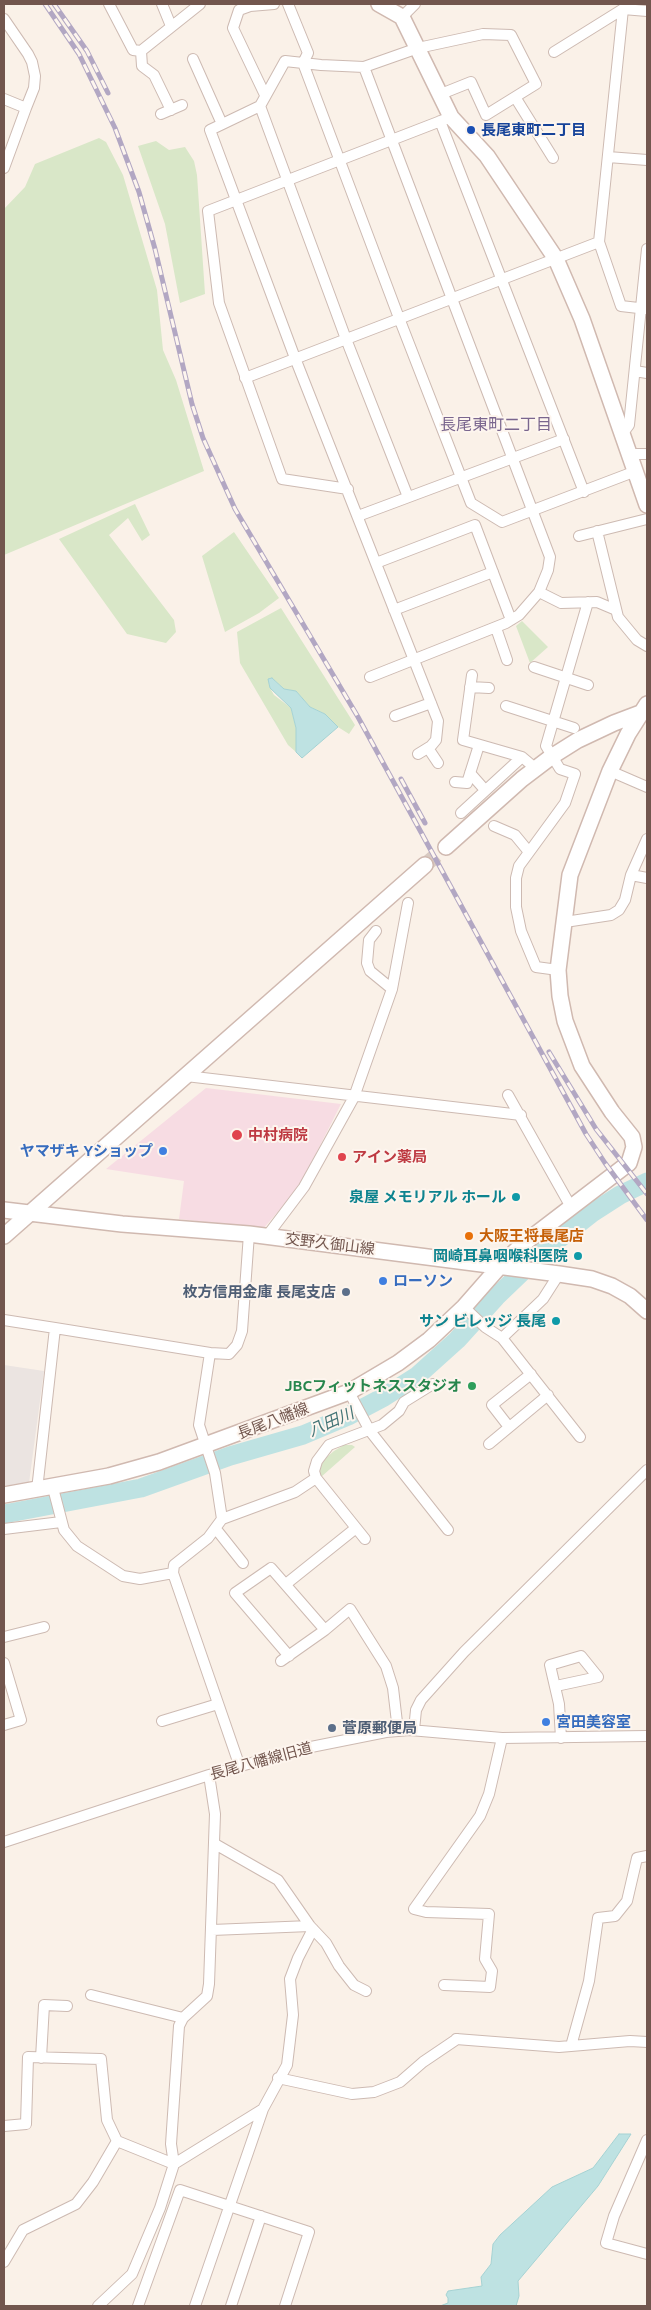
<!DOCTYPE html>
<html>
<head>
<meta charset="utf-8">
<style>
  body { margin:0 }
  #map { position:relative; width:651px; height:2310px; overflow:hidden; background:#faf1e8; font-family:Ubuntu,sans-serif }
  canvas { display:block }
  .frame { position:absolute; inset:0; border:5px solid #72564e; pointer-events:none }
</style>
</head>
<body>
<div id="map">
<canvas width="651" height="2310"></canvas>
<div class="frame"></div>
</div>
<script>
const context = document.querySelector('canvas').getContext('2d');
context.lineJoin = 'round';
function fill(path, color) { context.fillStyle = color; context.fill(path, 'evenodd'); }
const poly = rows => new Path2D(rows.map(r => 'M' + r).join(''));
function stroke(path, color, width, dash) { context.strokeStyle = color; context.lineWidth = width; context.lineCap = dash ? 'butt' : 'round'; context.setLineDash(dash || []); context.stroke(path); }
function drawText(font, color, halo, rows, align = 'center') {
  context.font = font + ' Ubuntu,"Noto Sans JP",sans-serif'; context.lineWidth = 4; context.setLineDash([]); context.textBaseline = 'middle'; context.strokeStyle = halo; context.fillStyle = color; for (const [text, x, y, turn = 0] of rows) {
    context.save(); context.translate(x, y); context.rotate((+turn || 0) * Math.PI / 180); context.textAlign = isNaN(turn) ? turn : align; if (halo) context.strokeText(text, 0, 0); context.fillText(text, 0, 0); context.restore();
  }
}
fill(poly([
  [4,1365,44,1371,29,1483,4,1486]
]), '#ebe4e1');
fill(poly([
  [206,1088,341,1104,299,1187,263,1229,179,1219,184,1181,106,1169]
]), '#f7dce3');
fill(poly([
  [99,138,106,142,123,175,157,290,163,350,176,380,204,471,4,555,4,209,25,187,35,164],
  [156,141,169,150,185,147,194,161,197,175,205,294,180,303,165,224,138,146],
  [135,504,150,535,142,541,128,518,109,535,174,620,176,632,166,643,127,634,59,539],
  [234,532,279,598,259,613,225,632,202,556],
  [281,608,355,725,349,734,338,727,325,714,310,707,296,691,284,689,272,678,269,679,270,688,274,695,291,708,296,728,296,752,288,745,240,663,237,632],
  [522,621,548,647,530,663,516,626],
  [344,1445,352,1445,355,1447,321,1477,318,1471,321,1462,334,1451]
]), '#d9e7c8');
const water = poly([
  [272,678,284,689,296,691,310,707,325,714,338,727,302,758,296,752,296,728,291,708,270,688,268,679,272,678],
  [619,2134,631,2134,598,2186,518,2281,519,2296,516,2306,440,2306,448,2303,448,2298,446,2295,448,2291,482,2286,481,2277,491,2264,493,2244,500,2235,552,2187,593,2168,619,2134]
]);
fill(water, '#bee2e2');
stroke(water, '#a5d2d3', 1);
stroke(poly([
  [4,1514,141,1488,230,1456,303,1435,348,1416,384,1397,417,1376,457,1340,496,1297,545,1250,592,1213,620,1195,647,1182]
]), '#bee2e2', 19);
stroke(poly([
  [425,865,446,847]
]), '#d8cac2', 15, [15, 8]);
const street = poly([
  [109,4,133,50,141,51,200,4],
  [162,4,171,26],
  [288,4,308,53,303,63,399,318,471,503,502,522,636,471],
  [623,9,599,242,621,306,647,309],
  [402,17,415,4],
  [4,19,28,54,32,62,35,76,34,88,26,108,4,99],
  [141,51,142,66,154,75,171,110],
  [554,52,623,9,647,11],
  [193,59,222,124],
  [364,67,550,557,548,570,539,592,519,615,506,623,370,677],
  [265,95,233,28,239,10,250,6,274,4],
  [515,97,553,158],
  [260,106,346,339,408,497],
  [161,114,182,105],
  [440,121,584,492],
  [608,157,647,160],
  [4,168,26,108],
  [635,371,647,373],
  [245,378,599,242],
  [623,433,629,425,647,249],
  [631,454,647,454],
  [348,489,282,479,219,303,208,211,451,117],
  [358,516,564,439],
  [597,531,618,617,637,640,647,646],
  [579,536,647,519],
  [376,563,475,525,511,620],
  [539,592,561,603,597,602,616,610],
  [394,610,493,572],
  [496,628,507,660],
  [534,667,588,685],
  [472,675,463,740,522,757,535,768],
  [470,687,489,688],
  [506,706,574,728],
  [395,716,431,703],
  [428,748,438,763],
  [418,754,431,746,436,740,438,721,295,358,210,130,260,106,285,61,321,65,364,67,418,48,483,34,511,35,536,84,486,115,471,82,441,94],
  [610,771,647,787],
  [470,773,485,790],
  [455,782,467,783,479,745],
  [461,813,522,757],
  [494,826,515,835,529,852],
  [631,875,647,878],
  [565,922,611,915,619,910,625,900,631,875,647,839],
  [376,931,369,940,367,963,370,971,392,989],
  [558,970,536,967,521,931,516,907,516,878,519,866,565,803,575,774,560,769,546,746,588,602],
  [186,1076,521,1115],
  [508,1095,571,1207],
  [267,1236,304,1187,354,1097,392,989,408,903],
  [464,1307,485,1327,502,1338,580,1437],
  [4,1320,55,1328,37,1490],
  [55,1328,210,1353],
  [502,1338,543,1299,559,1274],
  [349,1392,370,1431,448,1530],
  [509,1427,492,1405,531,1374],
  [489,1444,548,1395],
  [53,1488,64,1530,77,1546,123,1576,140,1579,173,1573],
  [222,1519,295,1492,316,1478],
  [4,1529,61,1522],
  [216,1529,243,1563],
  [365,1539,316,1478,314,1471,317,1461,329,1445,382,1425,399,1411,404,1402,433,1384],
  [286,1584,356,1528],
  [4,1637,44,1627],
  [289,1656,235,1593,271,1568,325,1630],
  [281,1661,325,1630,350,1609,386,1666,393,1688,398,1731],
  [4,1663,21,1720,4,1725],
  [556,1686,598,1677,581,1656,550,1665,559,1704,561,1738],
  [162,1721,218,1704],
  [414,1730,416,1710,421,1700,464,1652,647,1470],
  [240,1767,173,1573,174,1565,208,1538,222,1519,215,1473,199,1425,210,1353,229,1354,237,1345,242,1331,249,1234],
  [4,1842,209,1775,301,1749,386,1732,410,1730,502,1738,647,1736],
  [215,1844,278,1880,310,1926,326,1943,339,1966,354,1985,366,1991],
  [212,1930,310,1926],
  [444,1985,490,1987,492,1971,485,1959,489,1914,426,1912,414,1909,480,1816,489,1794,502,1738],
  [91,1995,183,2018],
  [456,2039,559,2047,630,2041,647,2042],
  [571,2046,589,1981,598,1918,615,1916,627,1901,637,1858,647,1856],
  [41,2058,44,2005,67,2006],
  [278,2078,352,2094,374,2092,400,2082,423,2062,457,2039],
  [4,2126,26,2124,28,2057,101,2059,107,2120,117,2141,174,2164],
  [647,2140,614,2216,606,2243,647,2254],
  [174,2164,263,2109],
  [4,2262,23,2230,76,2204,93,2182,117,2141],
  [98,2306,132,2274,160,2208,174,2164,171,2144,179,2026,183,2018,207,1996,209,1984,215,1814,209,1775],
  [138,2306,180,2190,309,2232,285,2306],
  [195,2306,263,2109,287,2065,293,2015,290,1979,298,1958,313,1929],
  [231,2306,261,2216]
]);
const secondary = poly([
  [379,4,402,17,451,117,487,156,556,259,582,319,647,505],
  [446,847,522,779,551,757,578,740,614,723,643,712],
  [4,1210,122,1224,249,1234,559,1274,592,1279,612,1286,630,1296,647,1311],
  [4,1236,425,865],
  [4,1495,109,1476,159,1462,349,1392,398,1363,429,1340,464,1307,500,1266,523,1244,629,1163,634,1147,632,1137,612,1112,582,1066,565,1021,560,996,558,970,570,875,610,771,628,734,647,704]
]);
stroke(street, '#cdbab2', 12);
stroke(secondary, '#d0b9b0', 18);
stroke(street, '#fff', 10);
stroke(secondary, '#fff', 15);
const rail = poly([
  [45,4,79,54,115,128,139,192,155,249,192,404,203,438,235,509,358,717,586,1134,605,1163,647,1220],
  [54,4,87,51,108,93],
  [401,779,425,823],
  [549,1052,596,1129,647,1194]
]);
stroke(rail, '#b2a7c3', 5);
stroke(rail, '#fdf5ee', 3, [9]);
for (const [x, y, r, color] of [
  [471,130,5,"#1a4fb4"],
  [237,1135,6,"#e0444e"],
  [163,1151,5,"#3f7fe0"],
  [342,1157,5,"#e0444e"],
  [516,1197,5,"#0f9aa8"],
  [469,1236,5,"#e8710a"],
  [578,1256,5,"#0f9aa8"],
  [383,1281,5,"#3f7fe0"],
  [346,1292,5,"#5c6f8a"],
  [556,1321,5,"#0f9aa8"],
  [472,1386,5,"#2e9e5b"],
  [546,1722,5,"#3f7fe0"],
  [332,1728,5,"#5c6f8a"]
]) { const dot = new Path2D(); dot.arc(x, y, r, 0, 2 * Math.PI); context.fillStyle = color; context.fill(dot); stroke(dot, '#fdf5ee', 2); }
drawText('bold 15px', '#164399', '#fdf5ee', [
  ["長尾東町二丁目",481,130]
], 'left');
drawText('bold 15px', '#be3a42', '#fdf5ee', [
  ["中村病院",248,1135],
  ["アイン薬局",352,1157]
], 'left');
drawText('bold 15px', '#366cbe', '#fdf5ee', [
  ["ヤマザキ Yショップ",153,1151,"right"],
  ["ローソン",393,1281],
  ["宮田美容室",556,1722]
], 'left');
drawText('bold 15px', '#0d838f', '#fdf5ee', [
  ["泉屋 メモリアル ホール",506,1197],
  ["岡崎耳鼻咽喉科医院",568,1256],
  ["サン ビレッジ 長尾",546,1321]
], 'right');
drawText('bold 15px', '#c56008', '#fdf5ee', [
  ["大阪王将長尾店",479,1236]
], 'left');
drawText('15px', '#72564e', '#fdf5ee', [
  ["交野久御山線",330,1244,7],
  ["長尾八幡線",273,1421,-21],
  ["長尾八幡線旧道",261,1761,-15]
]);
drawText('bold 15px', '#4e5e75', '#fdf5ee', [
  ["枚方信用金庫 長尾支店",336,1292],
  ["菅原郵便局",342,1728,"left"]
], 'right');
drawText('bold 15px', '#27864d', '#fdf5ee', [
  ["JBCフィットネススタジオ",462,1386]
], 'right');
drawText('16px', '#7a668e', '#fdf5ee', [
  ["長尾東町二丁目",496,425]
]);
drawText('italic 16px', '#437476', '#fdf5ee', [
  ["八田川",331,1422,-24]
]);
</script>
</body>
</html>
